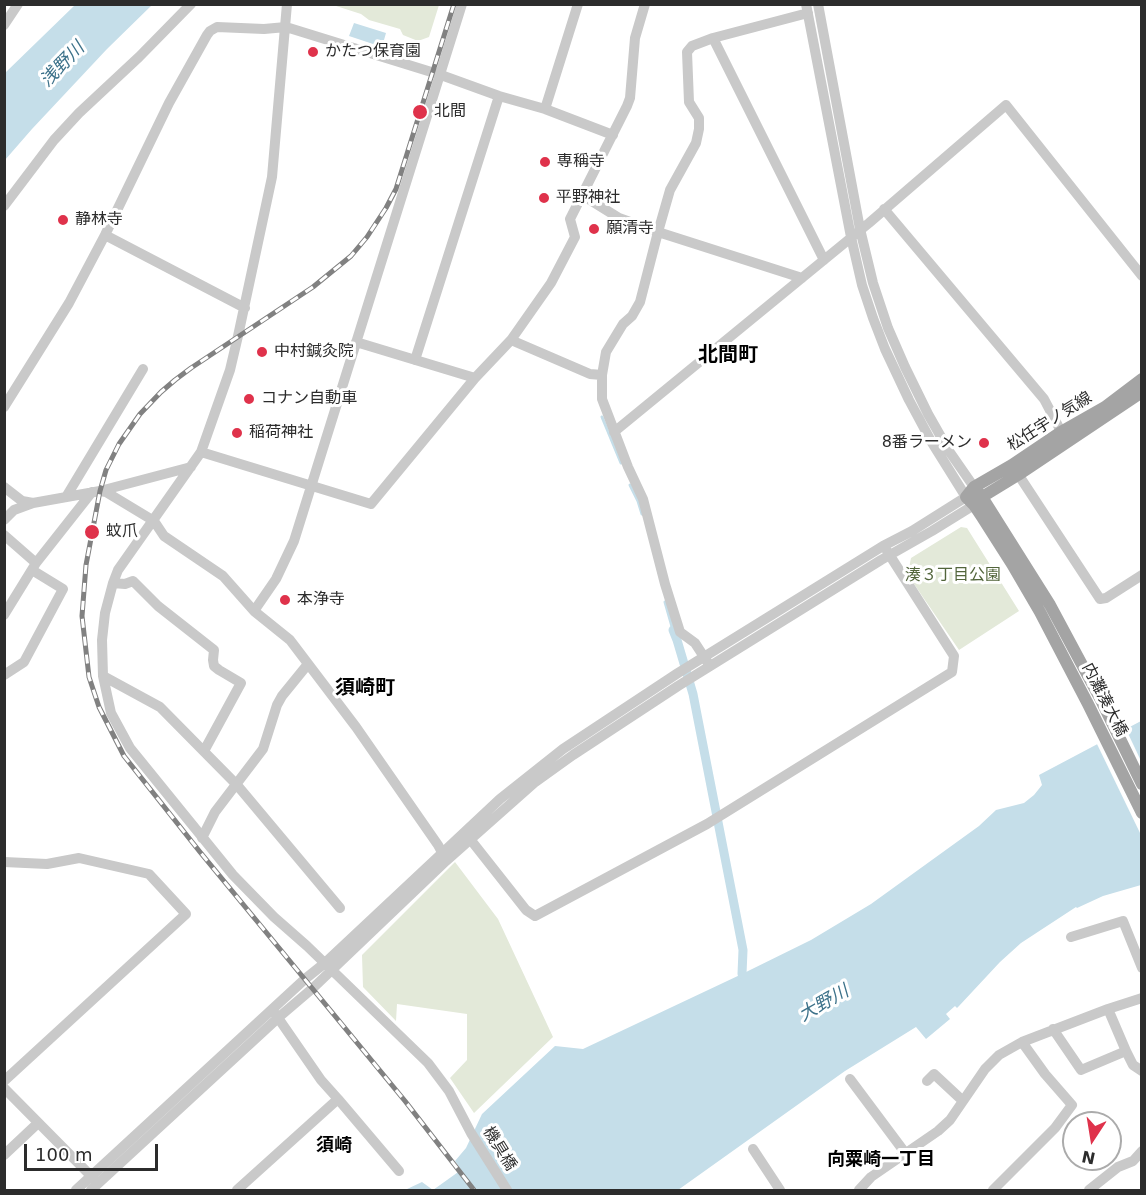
<!DOCTYPE html>
<html>
<head>
<meta charset="utf-8">
<style>
  body { margin:0 }
  #map { position:relative; width:1146px; height:1195px; overflow:hidden; background:#fff; font-family:"DejaVu Sans",sans-serif }
  canvas { display:block }
  .frame { position:absolute; inset:0; border:6px solid #2c2c2c; pointer-events:none }
  .north { position:absolute; left:1062px; top:1111px; width:60px; height:60px; box-sizing:border-box; background:#fff; border:2px solid #ababab; border-radius:50%; rotate:192deg; font-size:16px; font-weight:700; line-height:24px; text-align:center; color:#2c2c2c }
  .north::after { content:''; display:block; margin:auto; width:21px; height:27px; background:#df324b; clip-path:polygon(50% 0,100% 100%,50% 72%,0 100%) }
  .scale { position:absolute; left:24px; top:1144px; width:134px; height:27px; box-sizing:border-box; border:3px solid #2c2c2c; border-top:0; padding-left:8px; font-size:18px; line-height:21px; white-space:nowrap; color:#2c2c2c; -webkit-text-stroke:4px #fff; paint-order:stroke }
</style>
</head>
<body>
<div id="map">
<canvas width="1146" height="1195"></canvas>
<div class="frame"></div>
<div class="north">N</div>
<div class="scale">100 m</div>
</div>
<script>
const context = document.querySelector('canvas').getContext('2d');
context.lineJoin = 'round';
function fill(path, color) { context.fillStyle = color; context.fill(path, 'evenodd'); }
const poly = rows => new Path2D(rows.map(r => 'M' + r).join(''));
function stroke(path, color, width, dash) { context.strokeStyle = color; context.lineWidth = width; context.lineCap = dash ? 'butt' : 'round'; context.setLineDash(dash || []); context.stroke(path); }
function drawText(font, color, halo, rows, align = 'center') {
  context.font = font + ' "DejaVu Sans","Noto Sans JP",sans-serif'; context.lineWidth = 6; context.setLineDash([]); context.textBaseline = 'middle'; context.strokeStyle = halo; context.fillStyle = color; for (const [text, x, y, turn = 0] of rows) {
    context.save(); context.translate(x, y); context.rotate((+turn || 0) * Math.PI / 180); context.textAlign = isNaN(turn) ? turn : align; if (halo) context.strokeText(text, 0, 0); context.fillText(text, 0, 0); context.restore();
  }
}
fill(poly([
  [333,5,439,5,429,37,418,41,403,35,400,29,369,20,361,14],
  [961,527,967,528,1019,611,959,650,912,581,910,577,909,568,911,558],
  [455,862,498,919,553,1037,474,1113,450,1078,467,1060,467,1014,397,1004,396,1021,363,987,362,955]
]), '#e3e9d9');
fill(poly([
  [75,5,152,5,107,49,32,129,5,160,5,73],
  [354,23,386,33,382,47,349,36],
  [1141,721,1141,885,1103,896,1077,908,1076,907,1021,943,1000,962,959,1006,957,1008,955,1006,946,1014,950,1019,926,1039,916,1027,845,1071,678,1190,405,1190,422,1182,433,1190,461,1170,455,1161,466,1148,482,1114,555,1046,583,1049,742,974,811,940,871,904,979,826,996,810,1024,803,1034,795,1042,785,1039,775]
]), '#c5dee9');
fill(poly([
  [1125,727,1141,761,1141,835,1096,742]
]), '#fff');
stroke(poly([
  [602,417,621,463],
  [630,485,638,501,642,514],
  [665,602,673,630]
]), '#c5dee9', 3);
stroke(poly([
  [673,630,677,640,693,694,743,950,742,974]
]), '#c5dee9', 9);
stroke(poly([
  [287,4,272,177,238,336,230,370,201,452,118,570,113,583,105,613,102,640,103,676,111,713,130,748,233,875,274,917,307,946,428,1063,449,1091,471,1133,507,1190],
  [818,4,860,229,873,283,888,328,905,367,928,414,949,451,974,487],
  [4,25,18,4],
  [713,38,824,260],
  [545,109,578,4],
  [582,195,619,218,658,232,802,278],
  [4,206,54,140,79,113,139,57,191,4],
  [884,209,1044,399,1065,439],
  [105,235,245,308],
  [511,340,590,374,602,375],
  [356,342,475,378],
  [415,360,499,96],
  [4,407,69,303,105,235,169,103,207,35,210,31,217,27,264,29,286,27,441,75,499,96,545,109,613,135],
  [614,432,869,223,1006,105,1142,276],
  [201,452,371,504,475,378,511,340,551,283,575,237,570,219,627,106,630,98,635,38,645,4],
  [1014,468,1100,599,1106,598,1142,575],
  [4,487,22,501,33,503],
  [100,491,106,492,154,521,164,536,223,576,254,611,290,640,356,727,438,845,445,858],
  [66,497,143,369],
  [4,520,14,510,33,503,100,491,191,467],
  [4,535,36,563,4,615],
  [36,563,92,492],
  [113,583,125,584,133,581,158,606,214,650,213,660,214,666,219,670,241,683,204,751],
  [254,611,276,579,294,541,462,4],
  [708,663,695,643,680,632,665,584,643,499,628,467,602,399,602,375,606,352,623,324,632,316,640,302,658,232,670,190,696,143,699,129,699,118,689,102,687,52,692,46,713,38,808,13],
  [4,675,24,662,63,589,32,570],
  [103,676,160,707,237,785,340,908],
  [202,838,215,812,263,749,277,705,282,696,308,664],
  [470,839,526,910,535,916,707,824,952,672,954,656,887,551],
  [4,862,47,864,79,858,149,874,186,914,4,1081],
  [1071,937,1123,921,1142,968],
  [1108,1009,1126,1051],
  [1053,1029,1081,1070,1126,1051,1133,1065,1142,1071],
  [850,1079,906,1154],
  [927,1081,934,1074,963,1101],
  [4,1088,96,1181],
  [338,1099,399,1171],
  [753,1149,780,1190],
  [4,1155,38,1123],
  [76,1190,305,979,325,963,500,799,563,749,678,673,883,546,912,531,966,497,931,441,909,400,885,349,873,318,862,285,851,237,806,4],
  [91,1190,279,1017,313,988,446,861,534,783,573,755,678,686,881,560,932,531,974,505],
  [237,1190,338,1099,321,1080,274,1012],
  [859,1190,871,1177,938,1131,950,1120,985,1069,999,1055,1022,1042,1108,1009,1142,998],
  [993,1190,1055,1128,1072,1105,1045,1074,1022,1042],
  [1089,1190,1118,1167,1133,1161,1142,1151]
]), '#c9c9c9', 10);
stroke(poly([
  [1142,379,1105,407,1061,432,1012,465,974,487,966,497,974,505,982,517,1012,564,1040,612,1088,704,1142,813],
  [974,487,982,497,1050,605,1102,702,1142,784],
  [976,503,982,497,1018,475,1142,392]
]), '#a4a4a4', 12);
const rail = poly([
  [454,4,396,189,386,208,367,237,351,256,313,287,191,368,175,380,161,392,140,414,119,444,106,470,100,491,86,565,82,616,89,677,99,707,124,756,200,852,405,1101,474,1190]
]);
stroke(rail, '#818181', 5);
stroke(rail, '#fff', 3, [9]);
for (const [x, y, r, color] of [
  [313,52,6,"#df324b"],
  [420,112,8,"#df324b"],
  [545,162,6,"#df324b"],
  [544,198,6,"#df324b"],
  [63,220,6,"#df324b"],
  [594,229,6,"#df324b"],
  [262,352,6,"#df324b"],
  [249,399,6,"#df324b"],
  [237,433,6,"#df324b"],
  [984,443,6,"#df324b"],
  [92,532,8,"#df324b"],
  [285,600,6,"#df324b"]
]) { const dot = new Path2D(); dot.arc(x, y, r, 0, 2 * Math.PI); context.fillStyle = color; context.fill(dot); stroke(dot, '#fff', 2); }
drawText('16px', '#2c2c2c', '#fff', [
  ["かたつ保育園",325,52],
  ["北間",434,112],
  ["専稱寺",557,162],
  ["平野神社",556,198],
  ["静林寺",75,220],
  ["願清寺",606,229],
  ["中村鍼灸院",274,352],
  ["コナン自動車",261,399],
  ["稲荷神社",249,433],
  ["8番ラーメン",972,443,"right"],
  ["蚊爪",106,532],
  ["本浄寺",297,600]
], 'left');
drawText('16px', '#2c2c2c', '#fff', [
  ["松任宇ノ気線",1050,422,-32],
  ["内灘湊大橋",1104,700,63],
  ["機具橋",499,1149,58]
]);
drawText('16px', '#52653b', '#fff', [
  ["湊３丁目公園",953,576]
]);
drawText('italic 18px', '#3d728a', '#fff', [
  ["浅野川",63,65,-46],
  ["大野川",824,1004,-30]
]);
drawText('bold 18px', '#000', '#fff', [
  ["須崎",334,1146],
  ["向粟崎一丁目",881,1160]
]);
drawText('bold 20px', '#000', '#fff', [
  ["北間町",728,356],
  ["須崎町",365,689]
]);
</script>
</body>
</html>
